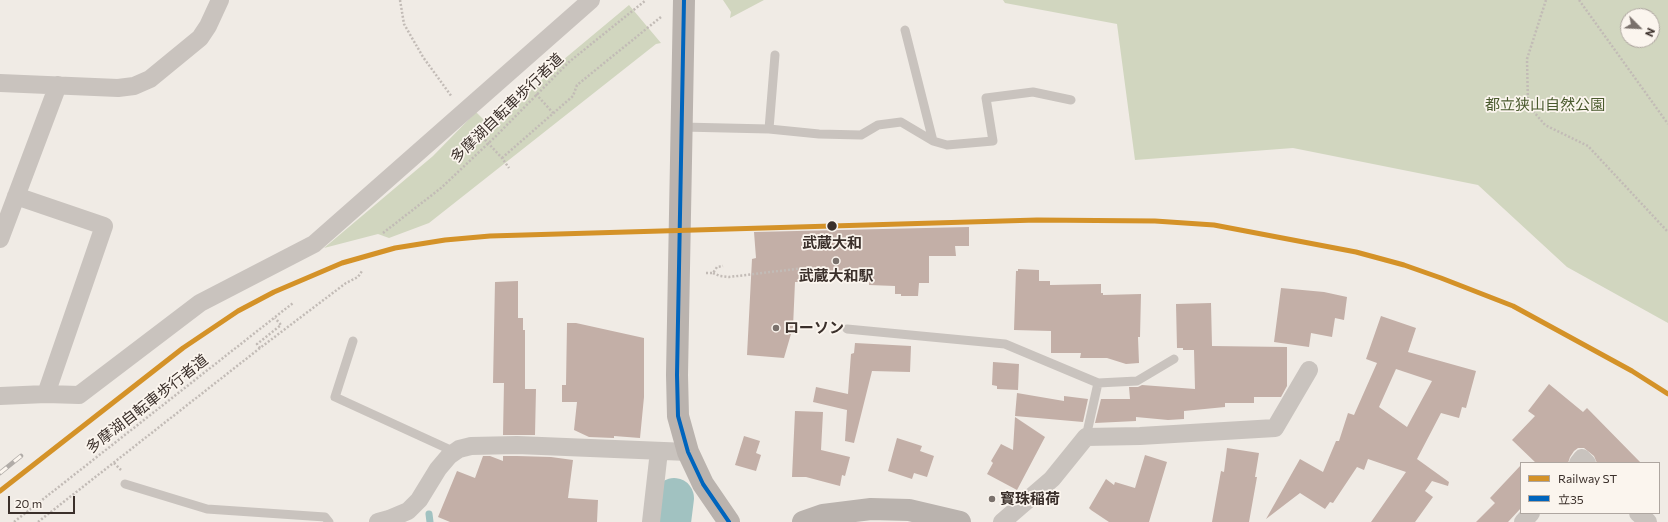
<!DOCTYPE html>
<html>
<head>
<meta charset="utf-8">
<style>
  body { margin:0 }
  #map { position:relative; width:1668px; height:522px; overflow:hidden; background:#f0ebe5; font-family:Commissioner,"Noto Sans JP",sans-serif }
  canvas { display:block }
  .legend { position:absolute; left:1520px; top:462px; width:140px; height:52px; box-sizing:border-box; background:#fbf5ee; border:1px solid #aea6a0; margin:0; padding:5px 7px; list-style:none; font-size:12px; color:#3b302b }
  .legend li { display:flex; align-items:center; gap:8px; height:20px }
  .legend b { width:20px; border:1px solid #aea6a0 }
  .north { position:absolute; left:1620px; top:8px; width:40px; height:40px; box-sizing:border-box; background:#fbf5ee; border:1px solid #aea6a0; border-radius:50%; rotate:114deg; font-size:11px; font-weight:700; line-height:16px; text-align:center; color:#3b302b }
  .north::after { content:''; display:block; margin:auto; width:14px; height:18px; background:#7a716c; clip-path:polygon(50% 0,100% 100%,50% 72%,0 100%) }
  .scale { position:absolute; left:8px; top:496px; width:67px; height:18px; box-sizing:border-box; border:2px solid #3b302b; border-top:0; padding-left:5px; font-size:12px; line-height:14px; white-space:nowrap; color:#3b302b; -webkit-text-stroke:3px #fbf5ee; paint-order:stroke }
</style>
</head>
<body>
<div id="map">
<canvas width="1668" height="522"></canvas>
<ul class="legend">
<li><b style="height:5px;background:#d49228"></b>Railway ST</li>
<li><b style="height:5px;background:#0065bd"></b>立35</li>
</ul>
<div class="north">N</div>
<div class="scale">20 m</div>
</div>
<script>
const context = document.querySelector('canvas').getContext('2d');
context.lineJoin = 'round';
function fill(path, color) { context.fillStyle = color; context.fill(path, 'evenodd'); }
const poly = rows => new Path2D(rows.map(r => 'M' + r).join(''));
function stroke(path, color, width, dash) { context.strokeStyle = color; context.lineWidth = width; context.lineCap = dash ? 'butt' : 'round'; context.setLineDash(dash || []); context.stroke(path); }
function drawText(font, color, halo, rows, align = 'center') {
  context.font = font + ' Commissioner,"Noto Sans JP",sans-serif'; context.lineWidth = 3.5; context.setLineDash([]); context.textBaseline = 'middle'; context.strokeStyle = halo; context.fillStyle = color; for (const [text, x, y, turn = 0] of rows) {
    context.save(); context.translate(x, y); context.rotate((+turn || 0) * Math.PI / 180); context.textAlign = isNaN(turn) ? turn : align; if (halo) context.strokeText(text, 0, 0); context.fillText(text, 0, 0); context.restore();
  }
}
fill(poly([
  [723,0,764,0,730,18,731,12],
  [1003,0,1668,0,1668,323,1567,267,1478,185,1293,148,1135,160,1117,24,1005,3],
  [1628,16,1652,16,1652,40,1628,40],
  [629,5,661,43,656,44,429,223,389,238,378,234,324,248,433,156,476,112,492,128,557,65]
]), '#d1d6bf');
stroke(poly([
  [429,514,430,522]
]), '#a1c2c1', 7);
stroke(poly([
  [671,522,674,498]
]), '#a1c2c1', 40);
fill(poly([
  [969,227,969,246,955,246,956,256,929,256,929,283,919,283,918,296,901,296,901,294,895,294,895,286,869,285,870,274,822,275,823,282,795,282,793,327,784,358,747,355,752,259,756,258,754,232],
  [1018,269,1039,270,1039,281,1050,281,1050,285,1101,284,1101,293,1103,293,1103,295,1141,294,1140,337,1138,337,1139,363,1126,364,1107,358,1080,358,1081,353,1051,353,1051,331,1014,330,1016,271,1018,271],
  [518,281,518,318,523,318,523,330,525,330,525,389,536,389,535,435,503,435,504,383,493,383,495,282],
  [1281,288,1324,292,1347,297,1344,320,1335,318,1332,337,1311,333,1309,347,1274,342],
  [1211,303,1212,346,1287,347,1287,386,1281,397,1254,397,1254,403,1225,403,1225,407,1184,411,1184,419,1168,420,1136,417,1136,421,1095,423,1101,399,1130,399,1129,387,1138,387,1142,385,1195,389,1194,350,1183,350,1183,348,1177,348,1176,304],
  [1381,316,1416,328,1408,352,1476,371,1466,408,1462,407,1459,418,1441,413,1417,459,1449,482,1448,486,1432,481,1425,491,1433,497,1415,522,1371,522,1406,472,1368,459,1364,470,1357,467,1333,503,1330,502,1325,509,1300,493,1266,519,1300,459,1323,472,1336,441,1339,441,1348,413,1354,415,1377,363,1366,359],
  [1396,369,1432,381,1407,427,1379,407],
  [567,323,576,323,644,338,644,397,640,438,614,436,614,438,589,437,574,430,577,402,562,402,562,385,566,385],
  [855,343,911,346,910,372,872,371,854,443,845,441,847,410,813,402,816,387,848,394,851,354,854,353],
  [993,362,1019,364,1018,390,997,389,997,386,992,385],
  [1549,384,1583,412,1587,408,1641,463,1597,463,1594,456,1584,448,1578,448,1574,451,1570,457,1568,463,1536,463,1512,440,1535,416,1528,411],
  [1017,393,1064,401,1064,396,1088,399,1083,422,1015,416],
  [795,411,823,412,821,450,850,457,845,476,842,475,840,486,806,477,792,477],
  [1015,417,1045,437,1017,490,987,474,993,463,991,461,1001,444,1013,450],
  [744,436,760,441,756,453,761,455,756,471,735,465],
  [897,438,922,446,920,451,934,456,927,477,914,473,912,479,888,471],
  [1227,448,1259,453,1255,477,1257,477,1249,522,1212,522,1221,471,1224,472],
  [1145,455,1167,462,1149,522,1109,522,1091,510,1089,508,1106,479,1114,485,1115,482,1135,488],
  [483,456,490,456,503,461,503,456,517,456,551,457,573,460,568,498,598,500,597,522,450,522,438,517,457,471,475,478],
  [1521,465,1521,508,1508,522,1476,522,1495,503,1490,498]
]), '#c3afa7');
stroke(poly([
  [400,0,404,24,423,57,452,97],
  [1546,0,1527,59,1528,105,1545,125,1588,146,1668,232],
  [1579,0,1668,124],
  [536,94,553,113],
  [474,128,502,158,509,168],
  [502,158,573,96,577,85,661,17],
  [383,233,441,188,495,137,569,62,646,0],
  [706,273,713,273,717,267,723,266],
  [713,273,720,276,729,277,804,268],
  [260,348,257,344,281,325,275,318],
  [114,463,121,470],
  [14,522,293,303],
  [38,522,260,348,346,283,358,277,362,271]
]), '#c2bbb6', 2.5, [2, 2]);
stroke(poly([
  [905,30,933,141],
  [682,127,769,129,819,134,861,135,878,125,901,122,933,141,947,145,993,141,986,98,1033,92,1071,100],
  [769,129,775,55],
  [847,329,1005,344,1098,383,1137,381,1174,359],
  [353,341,335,397,455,452],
  [1086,437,1098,383],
  [125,484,207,509,325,517,329,522]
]), '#c9c3be', 9);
stroke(poly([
  [0,83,118,88,134,86,150,79,200,38,208,26,220,0],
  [16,196,104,226,46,394],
  [0,239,58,85],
  [0,396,46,394,79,395,200,303,314,244,591,0],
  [1578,463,1582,458,1587,463],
  [1638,513,1648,522],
  [378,522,389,519,408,511,419,500,438,469,449,456,459,449,471,446,517,445,688,452],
  [651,522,659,451],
  [1002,522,1052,479,1086,437,1140,436,1275,428,1309,370],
  [1523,522,1531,513]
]), '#c9c3be', 18);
stroke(poly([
  [684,0,677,375,678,416,688,452,703,484,729,522],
  [803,522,823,515,871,509,909,510,960,522]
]), '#bab3ae', 22);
const rail = poly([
  [0,473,21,456]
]);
stroke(rail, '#b1aca8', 4.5);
stroke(rail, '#fbf5ee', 3, [9]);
stroke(poly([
  [684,0,677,375,678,416,688,452,703,484,729,522]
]), '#0065bd', 4);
stroke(poly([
  [0,491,183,348,238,311,274,292,342,263,395,248,445,240,490,236,1037,220,1155,221,1214,225,1356,252,1404,265,1441,278,1513,306,1632,371,1668,394]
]), '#d49228', 5);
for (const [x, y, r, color] of [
  [832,226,5.5,"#3b302b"],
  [836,261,4,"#7a716c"],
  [776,328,4,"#7a716c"],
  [992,499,4,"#7a716c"]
]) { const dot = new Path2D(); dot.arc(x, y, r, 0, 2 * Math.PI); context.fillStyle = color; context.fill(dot); stroke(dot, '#fbf5ee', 1.5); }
drawText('15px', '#4a5a2e', '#fbf5ee', [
  ["都立狭山自然公園",1545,105]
]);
drawText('15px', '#3b302b', '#fbf5ee', [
  ["多摩湖自転車歩行者道",507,108,-44],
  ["多摩湖自転車歩行者道",147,404,-38]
]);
drawText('bold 15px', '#3b302b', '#fbf5ee', [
  ["武蔵大和",832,243]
]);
drawText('bold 15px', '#3b302b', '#fbf5ee', [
  ["武蔵大和駅",836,276,"center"],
  ["ローソン",784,328],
  ["寳珠稲荷",1000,499]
], 'left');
</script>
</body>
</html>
